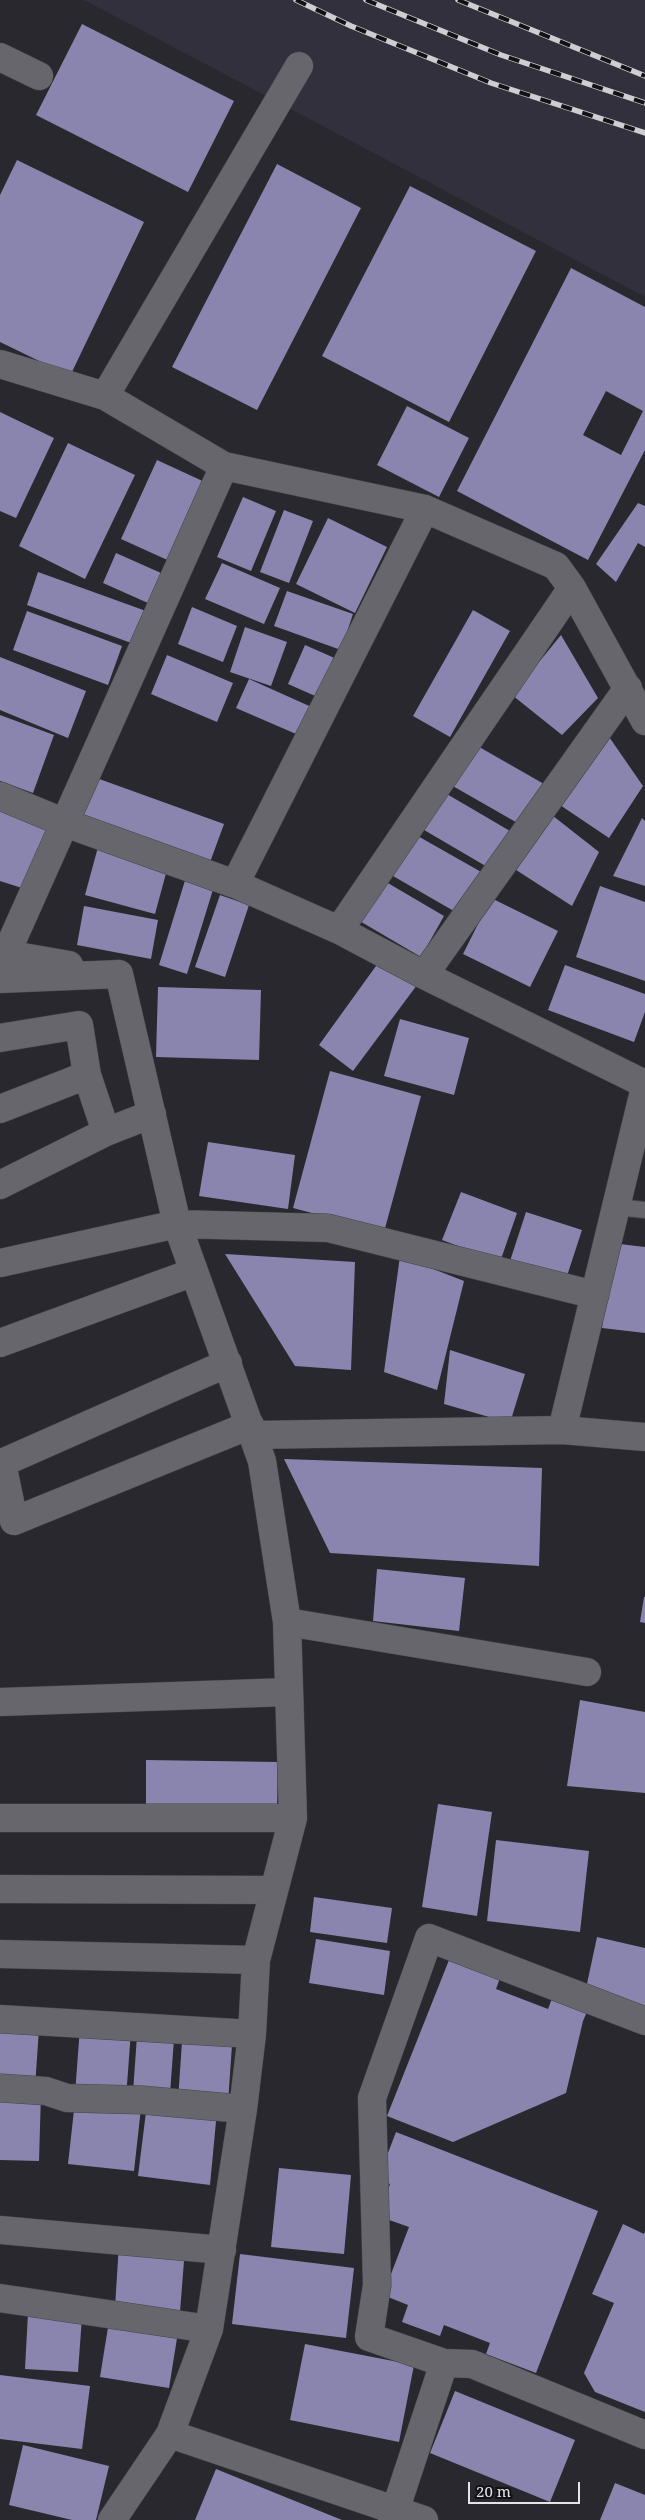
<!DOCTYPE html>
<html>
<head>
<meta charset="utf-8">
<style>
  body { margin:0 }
  #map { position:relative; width:645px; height:2520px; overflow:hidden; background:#29282e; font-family:"Noto Serif",serif }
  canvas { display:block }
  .scale { position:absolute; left:468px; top:2482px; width:112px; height:22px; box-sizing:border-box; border:2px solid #e5e4e9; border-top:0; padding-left:6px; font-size:15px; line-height:18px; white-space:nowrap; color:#e5e4e9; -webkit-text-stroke:4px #121114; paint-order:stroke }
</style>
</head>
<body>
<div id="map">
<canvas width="645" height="2520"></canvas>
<div class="scale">20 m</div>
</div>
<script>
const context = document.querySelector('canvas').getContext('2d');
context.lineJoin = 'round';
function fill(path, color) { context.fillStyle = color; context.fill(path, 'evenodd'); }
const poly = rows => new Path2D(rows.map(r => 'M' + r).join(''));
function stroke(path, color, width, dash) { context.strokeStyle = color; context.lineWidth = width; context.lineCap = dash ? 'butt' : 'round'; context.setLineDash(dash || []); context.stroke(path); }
fill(poly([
  [84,0,645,0,645,297,304,116]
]), '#31303c');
fill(poly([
  [82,24,234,101,188,192,36,115],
  [17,160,144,222,70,376,0,342,0,195],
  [277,164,361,208,257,410,172,367],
  [410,186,536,251,449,422,322,356],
  [571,268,645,307,645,450,588,560,457,491],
  [606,391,643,411,621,455,583,435],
  [407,406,469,438,439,497,377,465],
  [0,412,54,438,16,518,0,511],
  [68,443,135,475,85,579,19,546],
  [157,460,209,484,174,563,121,539],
  [243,497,276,511,251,571,217,557],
  [638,503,645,506,645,547,638,543,616,582,596,564],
  [284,510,313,521,289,583,260,572],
  [328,518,387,547,355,613,296,584],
  [116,553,170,577,157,607,103,583],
  [222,563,280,588,264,624,205,599],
  [38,572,146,611,134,644,27,605],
  [287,591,353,614,341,650,274,626],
  [192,607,237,626,223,662,178,644],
  [473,610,510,631,450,737,413,716],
  [27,611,122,646,108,685,13,650],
  [245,627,287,642,271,686,230,672],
  [561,635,598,698,562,735,512,695],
  [305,645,339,660,322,699,288,684],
  [167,655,233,683,217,722,151,694],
  [0,657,86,691,68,738,0,710],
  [249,679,316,709,303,737,236,708],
  [0,715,54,735,33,793,0,781],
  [605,731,643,786,609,838,557,803],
  [474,744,544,784,521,825,451,785],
  [91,776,224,824,209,865,76,817],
  [440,790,510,831,489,868,419,827],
  [0,808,49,823,28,890,0,881],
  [548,812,599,852,572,906,513,868],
  [642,818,645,821,645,886,613,876],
  [416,835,483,873,459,914,393,876],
  [98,847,168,866,155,914,85,895],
  [187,874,215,883,187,974,159,965],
  [381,879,444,916,421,957,358,920],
  [600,886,645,902,645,981,576,957],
  [220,895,249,905,225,977,195,967],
  [491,898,558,931,530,987,463,954],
  [84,906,158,920,151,959,77,945],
  [381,959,417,985,353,1071,319,1045],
  [565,965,645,994,645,1012,634,1042,548,1010],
  [158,987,261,990,259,1060,156,1057],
  [400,1019,469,1038,454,1095,384,1076],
  [330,1071,421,1096,384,1232,293,1208],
  [208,1142,295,1155,288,1209,199,1196],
  [461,1192,517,1213,500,1262,442,1240],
  [526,1212,582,1230,566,1279,510,1261],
  [611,1243,645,1247,645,1333,602,1328],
  [225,1254,355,1262,351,1370,295,1366],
  [400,1256,464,1281,437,1390,384,1372],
  [450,1350,525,1374,510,1423,444,1404],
  [284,1459,542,1468,539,1566,330,1553],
  [377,1569,465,1578,459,1631,373,1621],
  [644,1597,645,1597,645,1623,640,1622],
  [580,1700,645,1712,645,1793,567,1786],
  [146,1760,278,1762,277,1811,146,1809],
  [438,1804,492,1812,477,1916,422,1907],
  [496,1840,589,1851,580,1932,487,1921],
  [314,1897,392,1908,387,1943,310,1932],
  [597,1937,645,1948,645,2006,585,1993],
  [316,1939,390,1951,384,1995,309,1983],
  [451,1955,501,1975,496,1989,548,2009,554,1993,589,2007,583,2021,566,2093,453,2142,387,2116],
  [0,2026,39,2029,35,2087,0,2084],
  [80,2027,131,2031,126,2098,75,2094],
  [137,2036,174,2039,170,2094,133,2092],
  [182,2042,232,2045,228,2103,178,2100],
  [0,2092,41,2093,39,2161,0,2160],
  [75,2101,141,2108,134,2171,68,2164],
  [147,2104,217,2111,210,2185,138,2176],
  [396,2132,598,2211,536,2373,486,2354,490,2343,444,2325,440,2336,402,2322,408,2305,383,2295,409,2227,378,2216,390,2184,378,2179],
  [279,2168,351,2175,344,2254,271,2247],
  [623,2224,644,2234,645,2231,645,2412,595,2392,584,2373,614,2303,592,2294],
  [119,2244,185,2248,180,2312,115,2307],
  [240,2254,354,2268,346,2338,232,2324],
  [28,2313,82,2317,78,2372,25,2369],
  [109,2321,178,2332,169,2388,100,2377],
  [305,2344,414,2365,399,2442,290,2420],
  [0,2375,90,2386,82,2449,0,2439],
  [455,2391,575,2440,550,2502,430,2453],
  [23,2445,109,2466,96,2520,72,2520,9,2505],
  [216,2469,342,2520,195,2520],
  [615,2483,645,2495,645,2520,600,2520]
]), '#8a85af');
const service = poly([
  [616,1207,645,1210]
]);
const minor = poly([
  [0,57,39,76],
  [0,364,105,396,224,466,425,509,556,566,572,588,645,721],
  [105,396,299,66],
  [0,796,65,823,235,884,339,930,424,975,645,1084],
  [235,884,425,509],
  [339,930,572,588],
  [0,953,6,954,224,466],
  [6,954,69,965],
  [424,975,628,688],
  [0,979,119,974],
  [0,1038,79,1025,87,1075,106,1132],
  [0,1109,87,1075],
  [0,1185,106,1132,152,1114],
  [0,1263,177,1224,328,1228,595,1295],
  [0,1343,194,1272],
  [228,1363,2,1463,14,1521,250,1425],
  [562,1430,645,1437],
  [253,1435,562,1430,645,1087],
  [287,1622,587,1672],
  [0,1702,289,1692],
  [0,1818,293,1818],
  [0,1889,274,1890],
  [0,1954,256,1960],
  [0,2019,252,2034],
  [0,2088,46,2091,67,2098,142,2100,243,2109],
  [0,2230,222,2250],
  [0,2298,209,2329],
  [444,2363,472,2364,645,2435],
  [170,2434,424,2520],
  [112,2520,170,2434,209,2329,243,2109,252,2034,256,1960,293,1818,287,1622,262,1461,177,1224,119,974],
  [392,2520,444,2363,369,2337,377,2285,372,2098,429,1938,645,2021]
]);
stroke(service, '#454449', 18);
stroke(minor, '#454449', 29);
stroke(service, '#67666d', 16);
stroke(minor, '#67666d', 28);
const rail = poly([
  [296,0,351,26,491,83,645,133],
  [366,0,501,55,645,103],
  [458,0,645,76]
]);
stroke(rail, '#cecdd2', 5.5);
stroke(rail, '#121114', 4, [11]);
</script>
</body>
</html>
